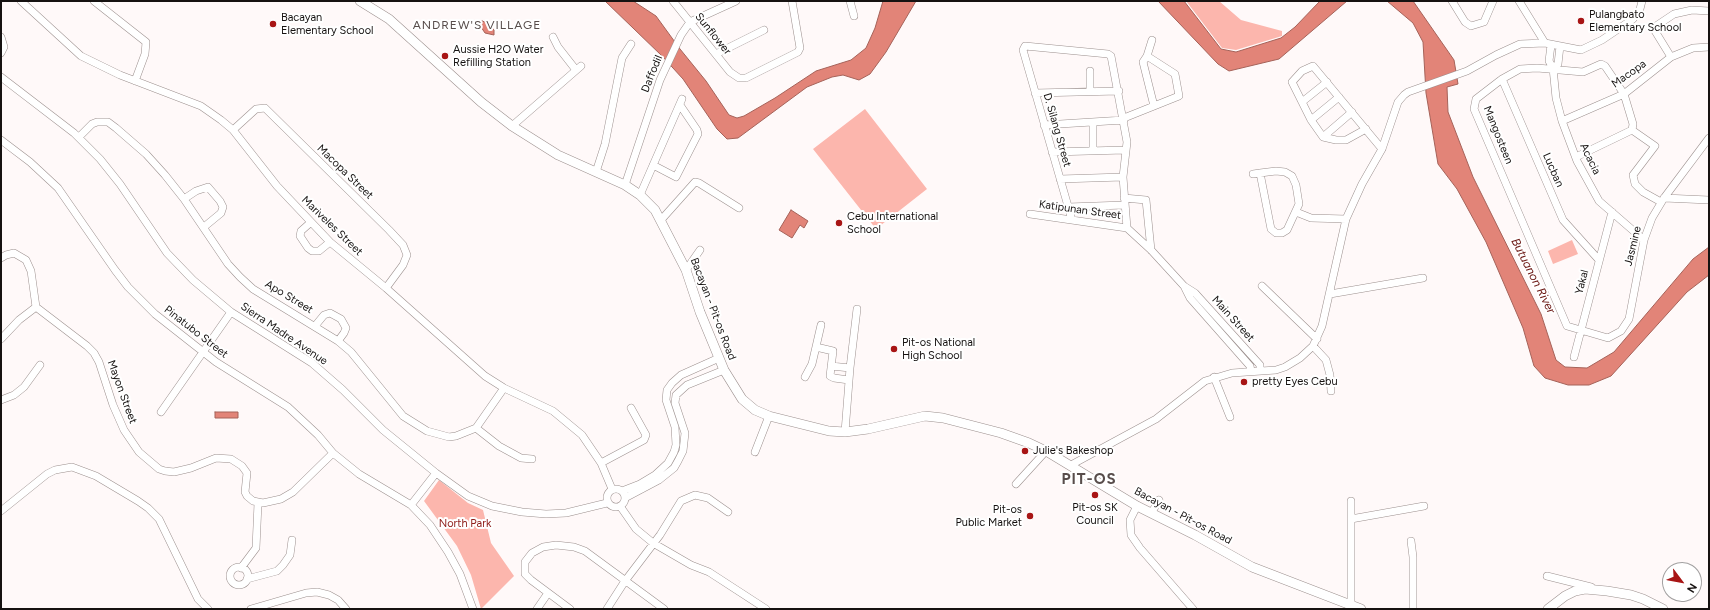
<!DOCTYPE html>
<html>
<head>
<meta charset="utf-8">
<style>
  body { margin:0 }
  #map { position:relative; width:1710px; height:610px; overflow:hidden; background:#fff9f9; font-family:Figtree,sans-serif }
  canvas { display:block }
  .frame { position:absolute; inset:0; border:2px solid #161211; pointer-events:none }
  .north { position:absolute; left:1662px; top:562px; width:40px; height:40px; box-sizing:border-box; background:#fff; border:1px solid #a2a0a0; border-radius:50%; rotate:122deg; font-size:11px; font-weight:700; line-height:16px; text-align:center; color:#161211 }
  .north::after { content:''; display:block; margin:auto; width:14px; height:18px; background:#a81515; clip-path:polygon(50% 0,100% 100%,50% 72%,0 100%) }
</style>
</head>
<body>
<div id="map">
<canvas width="1710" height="610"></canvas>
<div class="frame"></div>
<div class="north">N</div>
</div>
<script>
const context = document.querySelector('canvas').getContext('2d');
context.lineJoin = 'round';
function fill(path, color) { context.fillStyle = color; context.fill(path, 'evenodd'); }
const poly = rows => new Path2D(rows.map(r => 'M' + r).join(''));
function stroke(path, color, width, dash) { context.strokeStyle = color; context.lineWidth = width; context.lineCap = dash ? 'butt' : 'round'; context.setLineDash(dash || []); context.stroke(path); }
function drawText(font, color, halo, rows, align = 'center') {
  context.font = font + ' Figtree,sans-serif'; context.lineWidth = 4; context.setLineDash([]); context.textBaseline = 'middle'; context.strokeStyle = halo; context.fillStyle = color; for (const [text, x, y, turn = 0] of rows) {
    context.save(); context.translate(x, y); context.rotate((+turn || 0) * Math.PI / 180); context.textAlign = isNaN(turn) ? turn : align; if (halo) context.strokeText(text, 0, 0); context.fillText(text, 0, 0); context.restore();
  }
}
fill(poly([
  [1186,1,1219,1,1241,20,1282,31,1282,36,1236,50,1222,48],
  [865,109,927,189,876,229,813,149],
  [1572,240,1578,254,1553,264,1548,251],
  [439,480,468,503,483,510,491,543,514,576,481,609,471,575,457,546,424,501]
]), '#fcb6ad');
const water = poly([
  [605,1,633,1,656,16,680,49,706,81,729,115,737,118,744,116,775,98,816,71,851,60,866,48,875,28,883,1,916,1,886,52,870,74,859,80,843,75,832,77,807,87,738,138,727,139,717,129,683,79,662,56,605,1],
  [1158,1,1184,1,1221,49,1236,52,1281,38,1295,27,1320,1,1347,1,1279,59,1229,71,1218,64,1158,1],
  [1387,1,1413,1,1454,60,1458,84,1447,87,1448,112,1473,177,1541,314,1556,360,1565,367,1587,368,1614,352,1693,259,1709,247,1709,275,1687,292,1611,376,1589,385,1568,385,1545,378,1534,366,1523,328,1486,242,1457,189,1438,164,1426,93,1423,42,1413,23,1387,1],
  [482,21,488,23,494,30,494,35,485,33,481,27,482,21],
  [791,210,808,221,804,228,800,225,792,238,779,230,791,210],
  [215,412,238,412,238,418,215,418,215,412]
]);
fill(water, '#e28478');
stroke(water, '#a56259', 1);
const minor = poly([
  [21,1,81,56,120,75,201,106,221,120,233,130,277,186,330,242,386,288,485,376,504,388,553,411,582,435,601,463,612,489],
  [94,1,146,42,145,54,135,81],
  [673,1,730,72,739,78,746,78,798,52,800,48,792,1],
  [850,1,854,16],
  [1452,1,1465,22,1471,26,1484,22,1493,1],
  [1519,1,1545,43],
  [1,37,4,47,1,53],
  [553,37,558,47,576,70],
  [1152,40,1147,56,1143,62,1154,106],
  [1551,45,1549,61,1553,68],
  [716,54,764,30],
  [1671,57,1655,31,1656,26,1674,14,1692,10,1709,11],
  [1553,68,1556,98,1562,121,1577,161,1599,201,1644,240],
  [1553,68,1558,64,1560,46],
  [1090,71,1090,91],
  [1,77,74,133,100,159,120,184,167,253,193,280,231,312,312,363,343,390,383,430,436,473,468,496,492,506,522,512,546,514,566,513,607,503],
  [1502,79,1563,220,1599,260],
  [1035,93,1119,91],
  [1302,102,1327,82],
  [1124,118,1179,96,1175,74,1147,56],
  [1311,120,1339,97],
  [1562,121,1624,94,1671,57,1693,48,1709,47],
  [1044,125,1124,120],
  [512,126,581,66],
  [1366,129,1346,140,1336,140,1323,137,1311,120,1292,82,1302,71,1313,66,1382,149],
  [233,130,256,109,265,108,389,230,403,245,407,255,403,265,386,288],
  [1632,130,1655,146,1633,175,1635,184,1643,192,1661,202],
  [79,137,92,124,97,122,108,122,116,128,146,154,165,175,184,199,228,264,240,277,253,289,338,341,351,352,403,416,427,431,449,437,456,436,476,428,504,388],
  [1323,137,1352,112],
  [1,140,30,162,58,188,115,270,128,287,155,314,216,362,288,407,318,435,333,453,359,474,411,505,430,525,448,552,460,574,473,609],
  [1093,151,1093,122],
  [1052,152,1125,150],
  [1576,157,1632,130,1633,124,1624,94,1605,66,1601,64,1583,72,1537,68,1520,69,1502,79,1476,99,1474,109,1567,326,1608,338,1621,331,1629,319,1644,240,1652,218,1664,198,1709,138],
  [653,165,676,177,698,134,697,130,680,105],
  [596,172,605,144,622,58,631,44],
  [1253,174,1260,173,1276,171,1285,172,1292,176,1296,185,1299,204,1287,230,1282,233,1276,233,1271,229,1260,173],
  [1060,179,1123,177],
  [625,185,660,80,681,35,690,22,736,1],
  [640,195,682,99],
  [1124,198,1146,200,1151,250],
  [1664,198,1709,200],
  [184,199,196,191,208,187,220,201,223,207,221,213,204,227],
  [1068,207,1124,205],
  [1296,212,1311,218,1346,219],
  [1030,214,1127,228],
  [661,220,695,182,699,183,739,208],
  [1072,220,1023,50,1025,46,1108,54,1111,56,1127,142,1123,177,1127,228],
  [310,223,301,231,300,236,308,248,312,251,319,251,330,242],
  [1127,228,1151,250,1184,286,1195,293,1260,365,1260,371],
  [1,258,6,255,14,253,26,260,31,271,36,307,87,346,94,353,99,362,113,405,124,430,139,452,159,469,165,471,174,472,191,468,216,458,231,459,242,466,247,473,245,492,247,496,253,501,263,503,281,499,293,492,333,453],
  [686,270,700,250],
  [1262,286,1317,339],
  [1185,288,1190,298,1250,366,1251,371],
  [1330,294,1423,278],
  [315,326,324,315,330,313,341,319,346,328,344,333,338,341],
  [1,339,19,320,36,307],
  [1313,346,1326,360,1330,375,1331,391],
  [816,347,833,351,830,376,834,378,849,380],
  [1574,357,1612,212],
  [831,366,850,368],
  [805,377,812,364,821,325],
  [1214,377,1230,417],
  [1,400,14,395,24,387,40,365],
  [161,412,231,312],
  [476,428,499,446,521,458,532,459],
  [845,432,850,368,857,309],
  [755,452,769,416],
  [601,463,644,440,646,435,631,408],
  [1071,465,1156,419,1205,381,1232,373,1276,370,1285,367,1300,358,1313,346,1322,326,1346,219,1362,184,1382,149,1398,102,1404,95,1408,92,1467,71,1496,55,1520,44,1545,43,1581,50,1602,40,1633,19,1640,9,1642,1],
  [1016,484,1046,451],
  '607 498a9 9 0 1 1 18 0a9 9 0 1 1-18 0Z',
  [622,491,640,484,655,475,668,463,674,452,676,445,675,427,666,400,667,390,672,383,681,375,719,358],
  [625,498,659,480,674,468,678,461,683,451,685,433,675,403,676,395,687,385,724,370],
  [411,505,436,473],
  [620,506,636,529,653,543,691,565,709,572,766,609],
  [1137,506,1130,520,1131,535,1140,548,1193,609],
  [1,511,47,474,55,470,72,467,96,476,138,501,148,508,159,519,198,599,208,609],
  [1152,512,1159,500],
  [1351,519,1424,506],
  [1411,541,1413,557,1413,609],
  '230 576a9 9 0 1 1 18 0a9 9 0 1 1-18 0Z',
  [241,568,256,548,258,503],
  [1547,576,1591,587],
  [247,579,277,571,283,565,290,555,292,540],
  [1351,606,1351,501],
  [251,609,306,593,317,592,329,595,338,600,346,609],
  [537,609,548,593],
  [570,609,531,580,525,574,525,562,532,553,543,547,556,545,574,547,585,551,664,609],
  [607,609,625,581,660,535,681,501,695,495,708,498,728,512]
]);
const major = poly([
  [360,1,389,19,481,102,512,126,558,155,625,185,640,195,655,210,686,270,700,312,724,370,742,399,755,410,769,416,829,431,845,432,868,429,925,416,943,418,1001,433,1029,443,1046,451,1137,506,1195,535,1252,567,1361,609],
  [1548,609,1565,596,1575,591,1585,589,1607,591,1631,595,1643,599,1663,609]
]);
stroke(minor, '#9c908e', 8);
stroke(major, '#9c908e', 10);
stroke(minor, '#fff', 7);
stroke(major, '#fff', 9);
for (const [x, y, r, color] of [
  [1581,21,4,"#a81515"],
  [273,24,4,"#a81515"],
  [445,56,4,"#a81515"],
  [839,223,4,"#a81515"],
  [894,349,4,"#a81515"],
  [1244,382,4,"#a81515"],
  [1025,451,4,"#a81515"],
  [1095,495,4,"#a81515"],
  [1030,516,4,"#a81515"]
]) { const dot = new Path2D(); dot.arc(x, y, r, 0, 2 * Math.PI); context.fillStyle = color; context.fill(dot); stroke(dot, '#fff', 1.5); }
drawText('11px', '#161211', '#fff', [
  ["Pulangbato",1589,15],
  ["Elementary School",1589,28],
  ["Bacayan",281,18],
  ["Elementary School",281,31],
  ["Aussie H2O Water",453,50],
  ["Refilling Station",453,63],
  ["Cebu International",847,217],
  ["School",847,230],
  ["Pit-os National",902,343],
  ["High School",902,356],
  ["pretty Eyes Cebu",1252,382],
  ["Julie's Bakeshop",1033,451],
  ["Pit-os SK",1095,508,"center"],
  ["Council",1095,521,"center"],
  ["Pit-os",1022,510,"right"],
  ["Public Market",1022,523,"right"]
], 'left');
drawText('11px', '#161211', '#fff', [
  ["Sunflower",713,34,51],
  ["Daffodil",652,74,-68],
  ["Macopa",1629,74,-35],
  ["D. Silang Street",1057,130,74],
  ["Mangosteen",1498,135,68],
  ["Acacia",1590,159,64],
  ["Lucban",1553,170,66],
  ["Macopa Street",345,172,44],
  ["Katipunan Street",1080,210,8],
  ["Mariveles Street",332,226,44],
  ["Jasmine",1633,246,-76],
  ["Yakal",1582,282,-75],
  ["Apo Street",289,297,31],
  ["Bacayan - Pit-os Road",713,309,69],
  ["Main Street",1233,319,48],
  ["Pinatubo Street",196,332,38],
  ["Sierra Madre Avenue",284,334,34],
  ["Mayon Street",122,392,70],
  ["Bacayan - Pit-os Road",1183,516,28]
]);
drawText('11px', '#90201c', '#fff', [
  ["North Park",465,524]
]);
context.letterSpacing = '1px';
drawText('12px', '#584d4b', '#fff', [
  ["ANDREW'S VILLAGE",477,25]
]);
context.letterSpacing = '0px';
drawText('italic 12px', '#6b1713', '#fff', [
  ["Butuanon River",1533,276,63]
]);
context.letterSpacing = '1px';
drawText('bold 15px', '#584d4b', '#fff', [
  ["PIT-OS",1089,480]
]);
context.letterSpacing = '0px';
</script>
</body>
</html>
